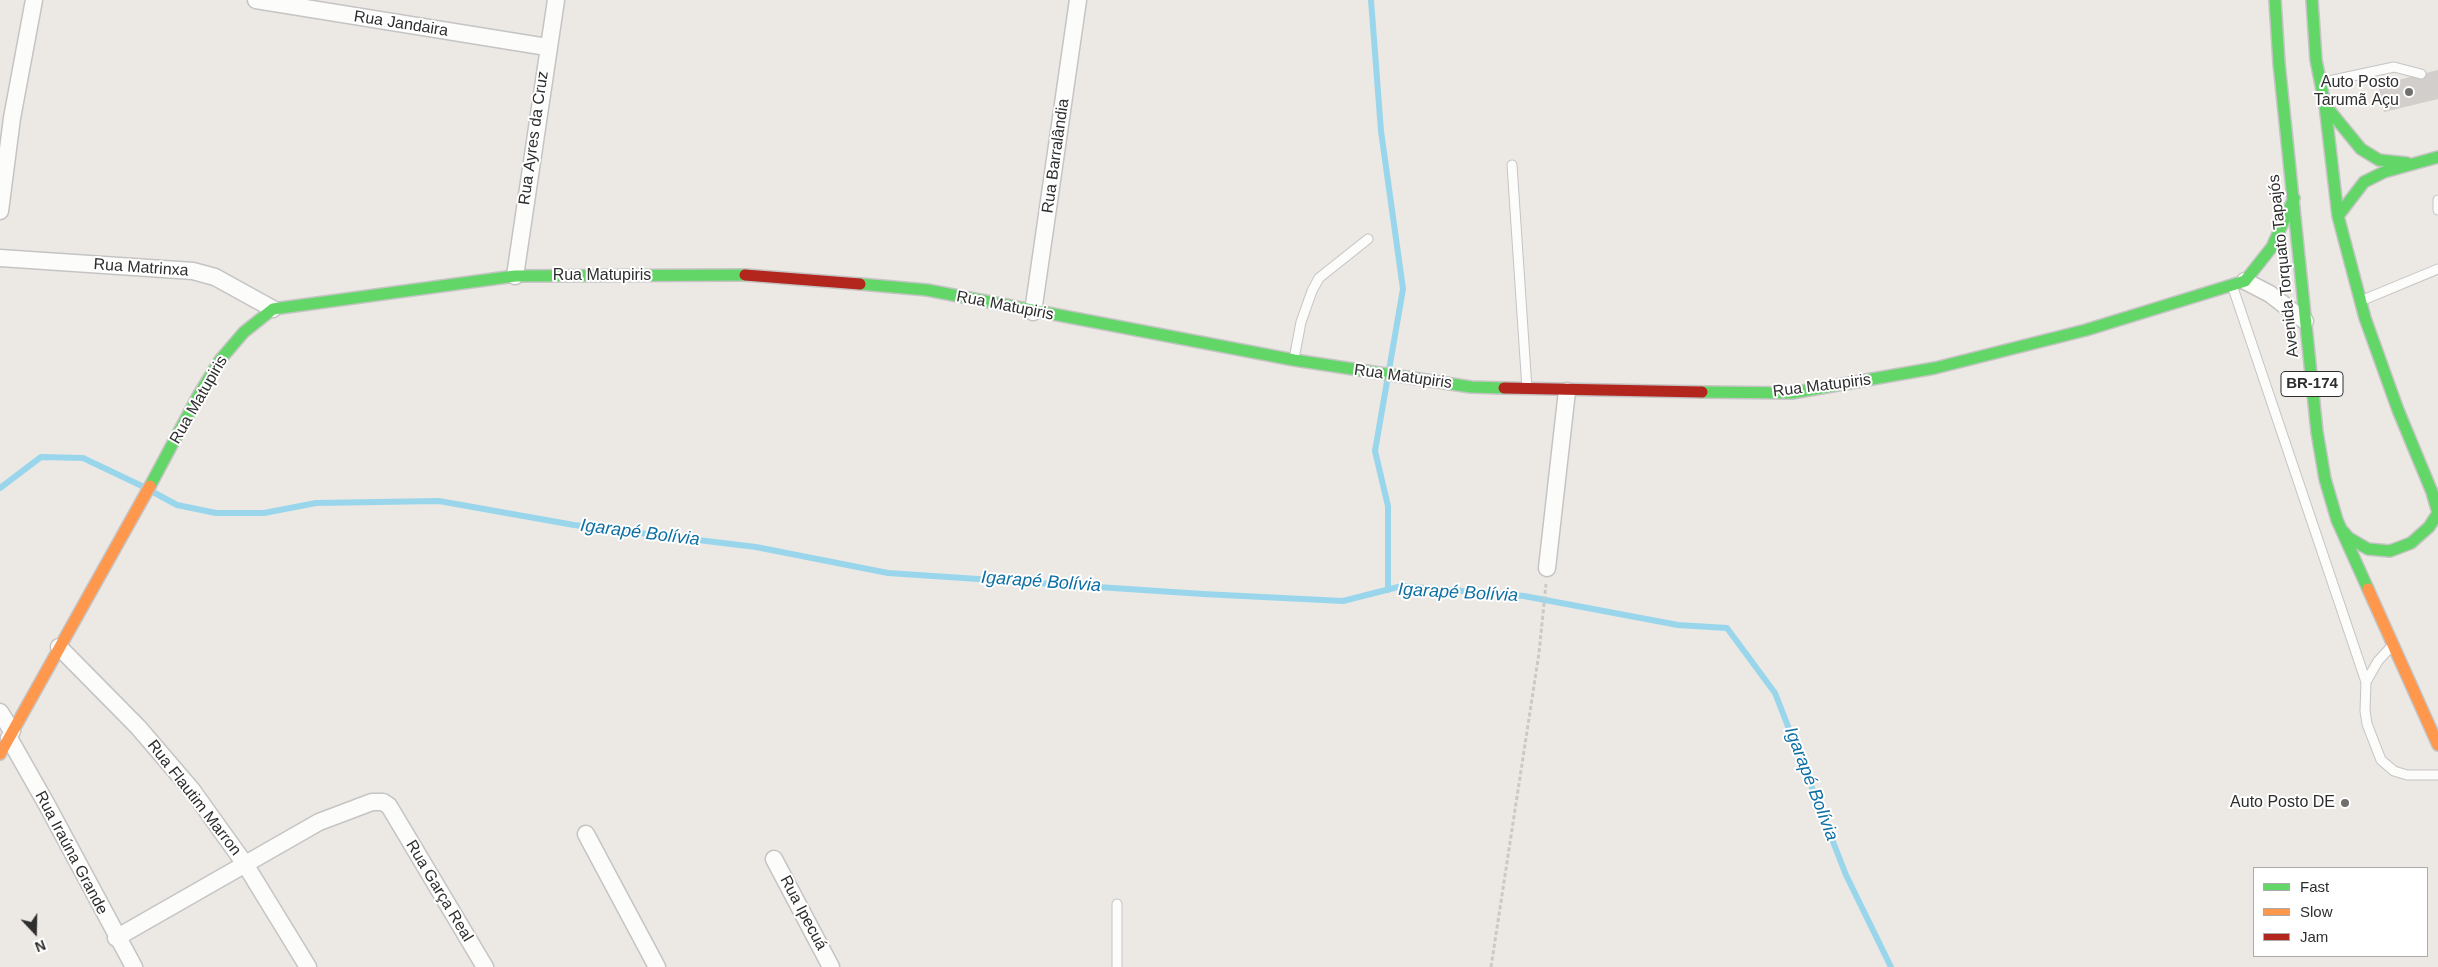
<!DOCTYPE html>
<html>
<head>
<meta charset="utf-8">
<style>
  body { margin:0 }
  #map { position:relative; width:2438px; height:967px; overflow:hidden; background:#ece8e4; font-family:Helvetica,sans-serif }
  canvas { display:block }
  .legend { position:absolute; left:2253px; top:867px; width:175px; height:90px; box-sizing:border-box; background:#fff; border:1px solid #ababab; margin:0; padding:6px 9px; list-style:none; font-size:15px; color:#2e2e2e }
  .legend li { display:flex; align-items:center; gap:10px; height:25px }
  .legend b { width:25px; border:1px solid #ababab }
  .north { position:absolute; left:10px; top:907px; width:50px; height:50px; -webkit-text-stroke:4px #fff; paint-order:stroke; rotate:159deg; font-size:14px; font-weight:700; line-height:20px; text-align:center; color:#2e2e2e }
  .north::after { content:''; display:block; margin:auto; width:18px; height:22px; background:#2e2e2e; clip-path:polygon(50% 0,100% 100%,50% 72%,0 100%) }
</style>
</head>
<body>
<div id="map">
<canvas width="2438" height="967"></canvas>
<ul class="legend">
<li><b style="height:6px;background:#63d668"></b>Fast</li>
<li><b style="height:6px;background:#ff974d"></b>Slow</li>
<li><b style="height:6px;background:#b3261e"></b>Jam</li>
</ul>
<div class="north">N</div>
</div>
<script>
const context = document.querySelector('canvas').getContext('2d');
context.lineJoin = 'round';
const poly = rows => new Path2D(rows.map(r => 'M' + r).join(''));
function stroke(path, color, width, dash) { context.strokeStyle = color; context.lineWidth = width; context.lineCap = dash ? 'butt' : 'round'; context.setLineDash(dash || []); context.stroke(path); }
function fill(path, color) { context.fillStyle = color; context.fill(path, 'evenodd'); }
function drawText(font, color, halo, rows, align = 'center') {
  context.font = font + ' Helvetica,sans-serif'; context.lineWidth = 4; context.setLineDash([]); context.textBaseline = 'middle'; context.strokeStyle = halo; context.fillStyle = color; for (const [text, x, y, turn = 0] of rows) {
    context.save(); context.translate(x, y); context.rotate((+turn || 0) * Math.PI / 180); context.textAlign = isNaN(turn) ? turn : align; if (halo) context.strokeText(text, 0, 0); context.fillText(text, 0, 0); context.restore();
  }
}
stroke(poly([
  [1371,0,1381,131,1403,289,1375,451,1388,506,1388,590],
  [0,488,41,457,83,458,144,487],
  [153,492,177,505,216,513,264,513,316,503,439,501,574,525,756,547,888,573,1203,594,1343,601,1402,586,1524,596,1678,625,1727,628,1775,693,1846,875,1891,967]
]), '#99d6ec', 6);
fill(poly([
  [2438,70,2438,99,2384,112,2378,85]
]), '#d1cecb');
const lane = poly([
  [2324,82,2394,67,2421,74],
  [1512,165,1527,389],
  [2438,200,2438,210],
  [2232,285,2366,682],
  [2363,300,2438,269],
  [1294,359,1301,322,1312,291,1319,278,1368,239],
  [2390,648,2378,661,2366,682,2365,711,2367,724,2381,760,2394,771,2407,775,2438,775],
  [1117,967,1117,904]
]);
const street = poly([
  [256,0,547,47],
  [0,211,12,118,34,0],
  [0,258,193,271,215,277,273,309],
  [515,276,556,0],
  [2245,281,2270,294,2305,321],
  [1033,312,1078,0],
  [1547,568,1567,391],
  [59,647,138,727,192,790,245,864,308,967],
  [0,712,12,731],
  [9,738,47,805,134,967],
  [586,834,657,967],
  [774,859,831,967],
  [116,938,319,822,372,802,383,802,389,806,485,967]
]);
const fast = poly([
  [2275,0,2279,63,2317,432,2325,479,2337,520,2368,589],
  [2312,0,2316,60,2325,105,2338,216,2365,318,2398,410,2432,492,2438,513],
  [2325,105,2361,149,2379,160,2407,163],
  [2338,216,2364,182,2384,172,2438,157],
  [860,284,927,290,1294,360,1471,387,1504,388],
  [1702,392,1792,393,1935,368,2086,330,2245,281,2272,247,2294,198],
  [150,486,198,396,220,360,244,332,273,309,515,276,745,275],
  [2342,530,2349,538,2368,549,2390,551,2411,543,2429,527,2438,513]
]);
const slow = poly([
  [2368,589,2438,745],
  [0,754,150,486]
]);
const jam = poly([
  [745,275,860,284],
  [1504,388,1702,392]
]);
stroke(lane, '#c5c4c5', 11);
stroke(street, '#c5c4c5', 19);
stroke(fast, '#c5c4c5', 14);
stroke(slow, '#c5c4c5', 14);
stroke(jam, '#c5c4c5', 14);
stroke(poly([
  [1491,967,1539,653,1546,584]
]), '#c9c9c8', 3, [4, 2.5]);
stroke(lane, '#fcfcfb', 9);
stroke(street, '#fcfcfb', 16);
stroke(fast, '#63d668', 11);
stroke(slow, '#ff974d', 11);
stroke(jam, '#b3261e', 11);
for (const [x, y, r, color] of [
  [2409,92,5,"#706f6e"],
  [2345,803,5,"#706f6e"]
]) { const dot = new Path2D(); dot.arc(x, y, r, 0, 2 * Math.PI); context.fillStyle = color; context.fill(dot); stroke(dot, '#fff', 2); }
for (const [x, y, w] of [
  [2312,384,62]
]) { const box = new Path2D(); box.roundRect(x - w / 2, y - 12.5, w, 25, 4); context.fillStyle = '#fff'; context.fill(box); stroke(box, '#2e2e2e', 1); }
drawText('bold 15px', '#2e2e2e', null, [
  ["BR-174",2312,384]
]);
drawText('16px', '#2e2e2e', '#fff', [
  ["Rua Jandaira",401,24,9],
  ["Rua Ayres da Cruz",534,138,-82],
  ["Rua Barralândia",1056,156,-82],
  ["Avenida Torquato Tapajós",2284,266,-96],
  ["Rua Matrinxa",141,268,4],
  ["Rua Matupiris",602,276],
  ["Rua Matupiris",1005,306,11],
  ["Rua Matupiris",1403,377,8],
  ["Rua Matupiris",1822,386,-7],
  ["Rua Matupiris",199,400,-60],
  ["Rua Flautim Marron",194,798,52],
  ["Rua Iraúna Grande",71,853,62],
  ["Rua Garça Real",439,891,59],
  ["Rua Ipecuá",803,913,62]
]);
drawText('16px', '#2e2e2e', '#fff', [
  ["Auto Posto",2399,83],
  ["Tarumã Açu",2399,101],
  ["Auto Posto DE",2335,803]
], 'right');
drawText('italic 18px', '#0d6fa3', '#fff', [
  ["Igarapé Bolívia",640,533,7],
  ["Igarapé Bolívia",1041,582,4],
  ["Igarapé Bolívia",1458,593,3],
  ["Igarapé Bolívia",1811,784,69]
]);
</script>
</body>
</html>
